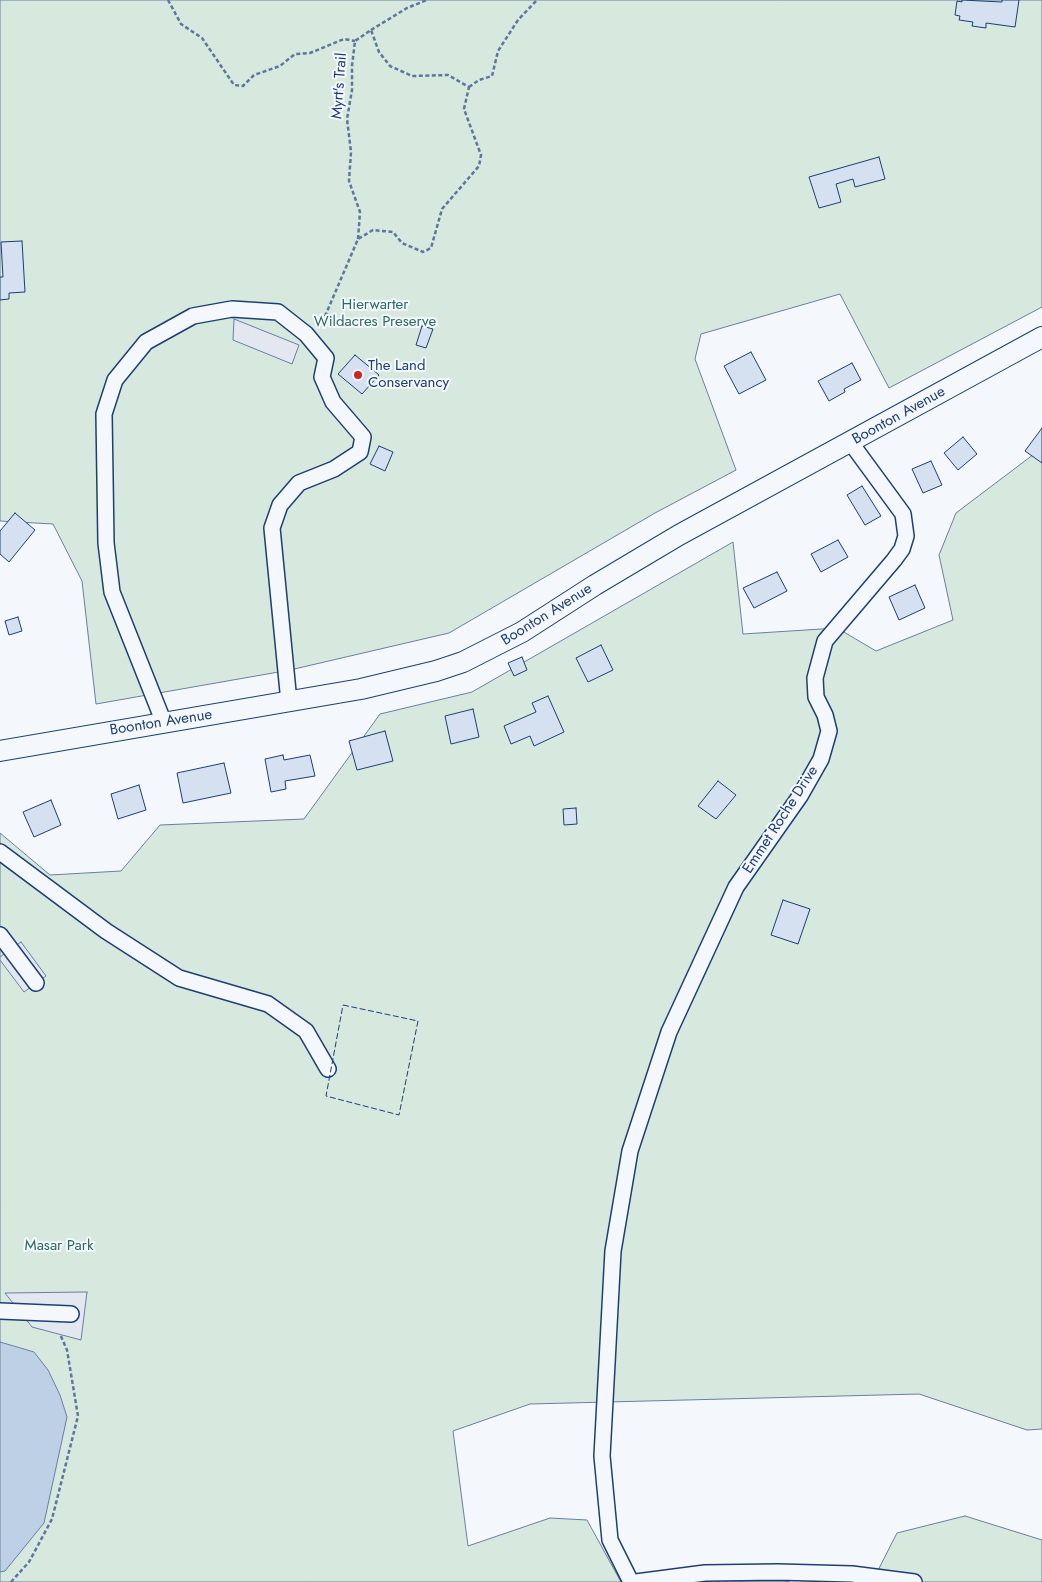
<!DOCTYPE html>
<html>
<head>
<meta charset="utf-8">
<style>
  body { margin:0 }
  canvas { display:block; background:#f4f7fb }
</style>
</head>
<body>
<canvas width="1042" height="1582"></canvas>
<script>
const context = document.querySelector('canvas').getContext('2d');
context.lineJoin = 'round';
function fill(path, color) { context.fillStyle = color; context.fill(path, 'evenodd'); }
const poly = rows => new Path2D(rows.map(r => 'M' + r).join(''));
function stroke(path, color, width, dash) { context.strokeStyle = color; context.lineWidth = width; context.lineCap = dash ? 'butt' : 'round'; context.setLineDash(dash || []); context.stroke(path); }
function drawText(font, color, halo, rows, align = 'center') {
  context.font = font + ' Jost,sans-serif'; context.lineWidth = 4; context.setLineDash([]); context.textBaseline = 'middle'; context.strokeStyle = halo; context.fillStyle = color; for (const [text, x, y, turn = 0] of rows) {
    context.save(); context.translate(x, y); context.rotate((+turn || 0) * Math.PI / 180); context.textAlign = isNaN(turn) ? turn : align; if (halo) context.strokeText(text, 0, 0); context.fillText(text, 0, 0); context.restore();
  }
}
const green = poly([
  [0,0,1042,0,1042,307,889,388,840,294,701,334,695,359,736,470,655,513,449,633,290,670,96,704,82,581,53,524,0,521,0,0],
  [1042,448,1042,1429,1027,1430,919,1394,530,1404,453,1431,468,1546,550,1518,587,1520,621,1582,0,1582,0,833,50,875,121,871,160,825,304,819,380,714,472,692,733,542,743,634,837,628,876,651,953,620,939,555,956,513,1042,448],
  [965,1516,1042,1540,1042,1582,872,1582,897,1533,965,1516],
  [747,1573,790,1582,623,1582,747,1573]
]);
fill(green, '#d7e8df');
stroke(green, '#687fa3', 1);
const parking = poly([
  [234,319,299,345,292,364,233,340,234,319],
  [21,942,46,976,24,992,0,960,0,957,21,942],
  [87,1292,81,1340,32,1327,5,1293,87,1292]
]);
fill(parking, '#e3e8f0');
stroke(parking, '#687fa3', 1);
const water = poly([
  [0,1342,34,1352,48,1370,60,1395,67,1417,44,1523,5,1571,0,1572,0,1342]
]);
fill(water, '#bed0e5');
stroke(water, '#687fa3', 1);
const building = poly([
  [962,0,1002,2,1002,0,1019,0,1015,27,986,23,986,28,972,26,973,22,959,20,960,16,955,15,957,1,962,2,962,0],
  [879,157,885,179,855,187,853,179,836,184,841,202,819,208,809,177,879,157],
  [22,241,25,292,9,293,9,299,0,300,0,277,3,277,1,242,22,241],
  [422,326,433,329,426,348,416,345,422,326],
  [751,352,766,380,739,394,724,366,751,352],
  [355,355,379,375,362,394,338,374,355,355],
  [852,363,861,380,844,389,845,392,829,401,818,381,852,363],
  [1042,428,1042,463,1025,451,1042,428],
  [963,437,977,454,958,470,944,453,963,437],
  [379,446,393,452,385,471,370,464,379,446],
  [931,461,942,485,923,493,912,469,931,461],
  [862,486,881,516,865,525,847,495,862,486],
  [15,513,35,530,9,562,0,554,0,531,15,513],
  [838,540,848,557,821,572,811,554,838,540],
  [777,572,787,591,754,608,743,588,777,572],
  [915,585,925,608,899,620,889,597,915,585],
  [18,617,22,631,9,635,5,621,18,617],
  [601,645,613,670,588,682,576,658,601,645],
  [522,657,527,670,514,676,508,663,522,657],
  [548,696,564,732,534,746,530,736,511,744,504,726,536,712,532,703,548,696],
  [473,709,479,737,451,744,445,716,473,709],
  [385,731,393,761,357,770,349,741,385,731],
  [283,755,284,760,310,755,315,776,285,781,286,789,271,792,265,759,283,755],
  [224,763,231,793,183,803,177,773,224,763],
  [718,781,736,795,716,819,698,806,718,781],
  [139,785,146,810,118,819,111,794,139,785],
  [51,800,61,825,34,837,23,812,51,800],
  [576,808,577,824,564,825,563,809,576,808],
  [783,900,810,909,798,944,771,935,783,900]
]);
fill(building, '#d5e0f0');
stroke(building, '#1d3f73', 1);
const minor = poly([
  [164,723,112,592,106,543,104,414,115,380,146,342,193,316,232,309,278,312,306,334,326,358,322,377,333,402,363,437,360,452,334,469,299,483,280,505,272,528,289,702],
  [0,852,106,931,179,978,268,1004,306,1031,328,1069],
  [0,935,36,983],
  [0,1311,71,1314],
  [631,1582,610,1540,602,1456,613,1251,630,1151,669,1032,736,887,800,796,821,759,829,731,825,715,816,697,815,678,825,641,894,560,902,549,906,536,903,514,851,443],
  [636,1582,705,1573,778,1572,852,1574,914,1582]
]);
const major = poly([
  [0,751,361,689,436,671,463,662,522,632,595,585,679,535,1042,337]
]);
stroke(minor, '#1d3f73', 18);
stroke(major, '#1d3f73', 22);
stroke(poly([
  [168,0,181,24,202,38,234,85,243,86,254,75,280,66,295,54,310,53,344,39,355,41],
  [371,30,407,8,427,0],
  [469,87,479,80,492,76,498,51,518,20,537,0],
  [358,239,360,212,349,181,351,152,347,119,352,90,352,66,355,41,371,30,379,52,390,66,412,76,448,75,469,87],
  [317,326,323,321,358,239,373,230,393,232,402,243,423,252,431,248,442,209,479,166,481,155,464,109,469,87],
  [11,1582,29,1562,52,1519,78,1416,67,1350,60,1334]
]), '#5e769c', 2.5, [4, 2.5]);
stroke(minor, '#f4f7fb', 15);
stroke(major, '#f4f7fb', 20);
stroke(poly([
  [343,1005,418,1021,399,1115,326,1096,343,1005]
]), '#1d3f73', 1, [6, 2.5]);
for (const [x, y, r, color] of [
  [358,375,5,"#c62828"]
]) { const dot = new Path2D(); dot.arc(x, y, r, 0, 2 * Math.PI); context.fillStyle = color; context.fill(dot); stroke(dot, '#f4f7fb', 2); }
drawText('15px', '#1d3f73', '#f4f7fb', [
  ["Myrt's Trail",340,86,-86],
  ["Boonton Avenue",899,416,-29],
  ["Boonton Avenue",547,615,-32],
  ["Boonton Avenue",161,723,-9],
  ["Emmet Roche Drive",781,820,-57]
]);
drawText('15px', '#2c6c60', '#f4f7fb', [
  ["Hierwarter",375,305],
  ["Wildacres Preserve",375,322],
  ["Masar Park",59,1246]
]);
drawText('15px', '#1d3f73', '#f4f7fb', [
  ["The Land",368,366],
  ["Conservancy",368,383]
], 'left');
</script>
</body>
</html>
